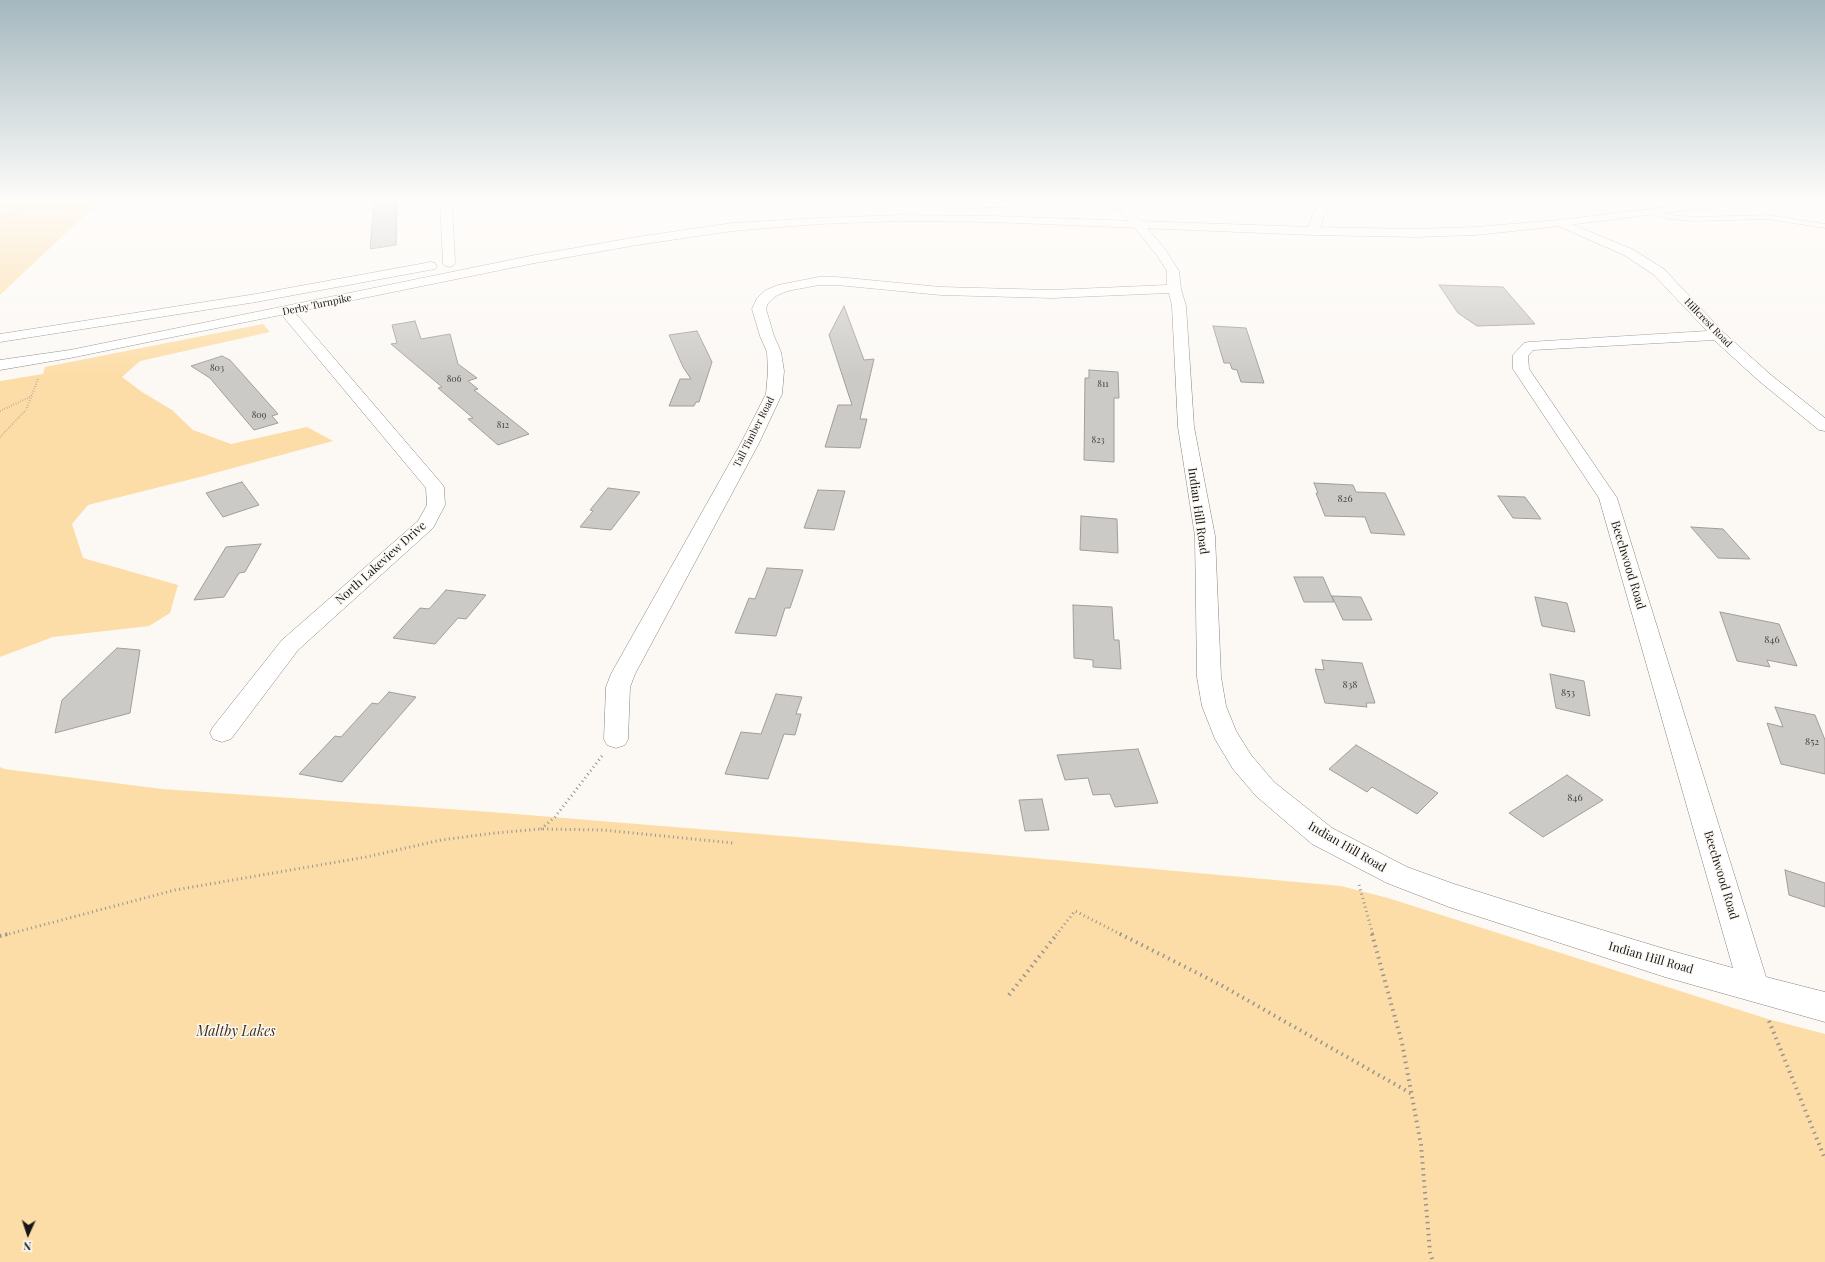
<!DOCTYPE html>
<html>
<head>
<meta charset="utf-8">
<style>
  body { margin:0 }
  #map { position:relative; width:1825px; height:1262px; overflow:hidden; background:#fcf9f5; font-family:"Playfair Display",serif }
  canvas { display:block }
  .north { position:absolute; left:8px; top:1214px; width:40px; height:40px; -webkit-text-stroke:3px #fcf9f5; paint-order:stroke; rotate:183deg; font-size:11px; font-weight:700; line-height:16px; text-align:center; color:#171614 }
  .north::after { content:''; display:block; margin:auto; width:14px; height:18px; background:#171614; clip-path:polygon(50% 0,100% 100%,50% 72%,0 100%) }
</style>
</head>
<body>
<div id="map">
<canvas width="1825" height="1262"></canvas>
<div class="north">N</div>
</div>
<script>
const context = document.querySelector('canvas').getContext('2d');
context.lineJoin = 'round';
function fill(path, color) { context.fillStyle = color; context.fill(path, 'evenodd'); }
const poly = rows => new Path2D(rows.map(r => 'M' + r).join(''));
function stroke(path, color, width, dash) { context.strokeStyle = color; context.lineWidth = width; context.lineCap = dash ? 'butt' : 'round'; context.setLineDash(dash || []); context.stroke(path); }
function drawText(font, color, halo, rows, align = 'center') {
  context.font = font + ' "Playfair Display",serif'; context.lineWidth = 3; context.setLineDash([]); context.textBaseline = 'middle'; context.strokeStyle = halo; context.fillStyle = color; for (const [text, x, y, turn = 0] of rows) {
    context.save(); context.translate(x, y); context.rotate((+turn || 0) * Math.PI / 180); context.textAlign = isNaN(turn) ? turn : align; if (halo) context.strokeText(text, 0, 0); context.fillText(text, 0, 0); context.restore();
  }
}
fill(poly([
  [0,201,100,201,0,295],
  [263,324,270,332,140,361,122,377,142,392,172,410,193,430,231,444,307,427,333,441,200,477,88,505,72,524,83,558,178,585,170,613,149,626,53,637,0,657,0,381,43,374,45,367],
  [0,767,4,769,162,789,491,812,845,841,1341,886,1388,898,1768,1019,1825,1034,1825,1262,0,1262]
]), '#fcdda7');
const building = poly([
  [374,201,397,201,396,245,370,249,374,201],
  [1439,285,1503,287,1535,324,1477,326,1458,313,1439,285],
  [844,306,864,360,874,359,860,419,867,419,860,448,825,447,838,405,852,405,829,335,844,306],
  [415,321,421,339,450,334,458,364,477,378,468,381,478,389,474,390,529,434,498,445,468,419,473,418,438,388,442,387,391,344,397,343,392,325,415,321],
  [1213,326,1246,328,1264,383,1241,382,1237,370,1232,369,1230,363,1224,363,1213,326],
  [697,331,712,362,699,402,696,402,694,406,669,406,680,379,691,379,683,367,669,335,697,331],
  [222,356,230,360,278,414,272,416,278,423,254,430,210,378,191,366,222,356],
  [1089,370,1118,372,1119,398,1114,398,1114,462,1084,460,1085,378,1089,378,1089,370],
  [242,482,259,505,223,517,206,493,242,482],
  [1314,483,1353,485,1356,492,1385,493,1405,535,1371,533,1365,517,1325,516,1316,493,1318,493,1314,483],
  [608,488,640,492,611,530,580,527,593,511,590,510,608,488],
  [818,490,845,491,834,530,804,528,818,490],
  [1498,496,1525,497,1541,519,1513,518,1498,496],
  [1081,516,1117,519,1118,553,1080,550,1081,516],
  [1691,527,1723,529,1750,559,1718,558,1691,527],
  [261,544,245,572,239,573,224,597,194,600,226,547,261,544],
  [767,568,803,570,790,608,785,608,776,636,735,633,749,598,755,599,767,568],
  [1294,577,1323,577,1334,602,1304,602,1294,577],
  [446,590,486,595,466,619,458,618,435,644,393,638,420,608,429,609,446,590],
  [1332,596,1361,597,1372,620,1343,620,1332,596],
  [1535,597,1567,603,1575,632,1542,626,1535,597],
  [1073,605,1112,607,1114,640,1119,640,1121,669,1093,667,1093,660,1074,658,1073,605],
  [1720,612,1779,624,1797,666,1767,660,1770,667,1737,661,1720,612],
  [117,648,140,650,130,713,55,733,62,700,117,648],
  [1322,660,1362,663,1375,703,1366,703,1367,707,1325,703,1315,669,1324,670,1322,660],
  [1550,674,1584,681,1590,716,1556,708,1550,674],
  [389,692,416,697,342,782,299,774,335,736,341,737,372,703,378,704,389,692],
  [776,694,802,697,796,714,801,714,795,735,784,734,768,779,725,774,741,732,761,734,776,694],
  [1775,707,1815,715,1825,740,1825,774,1781,764,1767,723,1783,727,1775,707],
  [1356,745,1438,793,1417,814,1372,787,1367,792,1329,769,1356,745],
  [1138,749,1158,803,1115,807,1110,794,1093,795,1088,778,1065,780,1057,755,1138,749],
  [1567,775,1603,800,1543,837,1509,813,1567,775],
  [1042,799,1049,830,1025,831,1019,800,1042,799],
  [1785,870,1825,883,1825,907,1789,895,1785,870]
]);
fill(building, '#cccac6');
stroke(building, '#a09d9a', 1);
const service = poly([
  [1647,209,1671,215,1694,217,1768,215,1825,224,1825,228,1768,219,1694,221,1670,219,1647,213,1647,209]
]);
const minor = poly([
  [440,201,452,201,455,263,453,266,449,267,445,266,443,263,440,201],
  [1112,201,1124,201,1165,249,1179,271,1181,289,1186,306,1194,427,1215,536,1221,677,1226,706,1236,731,1251,755,1274,782,1332,828,1407,867,1454,884,1546,913,1665,949,1733,968,1599,498,1513,369,1513,355,1524,343,1529,342,1707,331,1654,275,1624,255,1556,225,1554,223,1556,221,1564,221,1632,249,1664,269,1723,332,1771,375,1825,418,1825,431,1819,430,1759,381,1714,340,1533,350,1528,356,1529,369,1617,498,1766,977,1825,992,1825,1022,1665,977,1449,907,1387,883,1312,844,1256,796,1233,769,1215,739,1202,706,1197,677,1195,536,1178,427,1172,306,1169,293,1052,298,941,295,837,285,819,285,787,291,776,296,768,303,766,309,774,336,781,352,784,371,782,394,759,443,635,674,630,687,628,739,625,745,616,748,607,745,604,739,606,687,611,674,741,443,766,394,768,371,767,352,760,336,752,309,757,298,766,290,778,285,819,277,837,277,941,287,1052,290,1167,285,1167,271,1156,254,1112,201],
  [1318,201,1329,201,1319,231,1313,235,1307,231,1318,201],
  [286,307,291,308,441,483,444,487,445,505,433,528,298,650,231,739,222,742,213,739,210,733,213,727,282,640,418,521,427,505,426,488,281,314,279,311,281,308,286,307]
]);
const trunk = poly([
  [1002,201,1106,201,1100,204,969,208,963,205,969,202,1002,201],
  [1712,201,1742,201,1736,204,1560,226,1476,235,1416,237,1313,235,992,222,899,221,819,224,732,231,637,245,535,263,70,358,0,370,0,360,70,350,535,255,637,237,732,223,819,218,899,215,992,216,1313,227,1416,229,1476,227,1560,220,1712,201],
  [431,262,435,263,437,266,435,269,256,302,0,342,0,334,256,294,431,262]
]);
stroke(service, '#868480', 1);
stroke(minor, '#868480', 1);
stroke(trunk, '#868480', 1);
stroke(poly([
  [0,219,38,201]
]), '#969491', 1.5, [0.5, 1.5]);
stroke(poly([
  [0,411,32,396],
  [0,437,26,410,38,379]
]), '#969491', 2, [0.5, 2]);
stroke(poly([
  [541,829,555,817,602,756],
  [1359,885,1373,935],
  [5,935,175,890,366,857,441,840,495,833,541,829,603,830,733,843],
  [1056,935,1075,911,1122,935]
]), '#969491', 3, [1, 3.5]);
stroke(poly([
  [1120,934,1219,984,1412,1094],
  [1372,934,1402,1043,1421,1145,1430,1252,1433,1262],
  [0,936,8,934],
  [1009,995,1057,934],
  [1769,1021,1825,1159]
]), '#969491', 4, [1.5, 4.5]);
fill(service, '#fff');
fill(minor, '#fff');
fill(trunk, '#fff');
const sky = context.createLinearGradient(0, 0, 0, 377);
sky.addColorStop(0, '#a4b8bf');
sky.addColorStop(0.53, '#fefcfa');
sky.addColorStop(1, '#fefcfa00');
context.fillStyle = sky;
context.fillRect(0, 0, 1825, 377);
drawText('9px', '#444340', null, [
  ["803",217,368],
  ["806",454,379],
  ["811",1103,384],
  ["809",259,415],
  ["812",503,425],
  ["823",1098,440]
]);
drawText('10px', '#171614', '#fcf9f5', [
  ["Derby Turnpike",317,305,-12],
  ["Hillcrest Road",1708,323,46],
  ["Tall Timber Road",754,432,-63]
]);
drawText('10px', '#444340', null, [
  ["826",1345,499],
  ["846",1772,640],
  ["838",1350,685],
  ["853",1568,693],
  ["852",1812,742],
  ["846",1575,798]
]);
drawText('12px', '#171614', '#fcf9f5', [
  ["Indian Hill Road",1198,511,82],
  ["North Lakeview Drive",381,563,-42],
  ["Beechwood Road",1628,565,73],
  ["Indian Hill Road",1347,847,30],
  ["Beechwood Road",1721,875,73],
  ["Indian Hill Road",1651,958,16]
]);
drawText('italic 14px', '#3f3015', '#fcf9f5', [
  ["Maltby Lakes",236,1032]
]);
</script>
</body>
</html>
